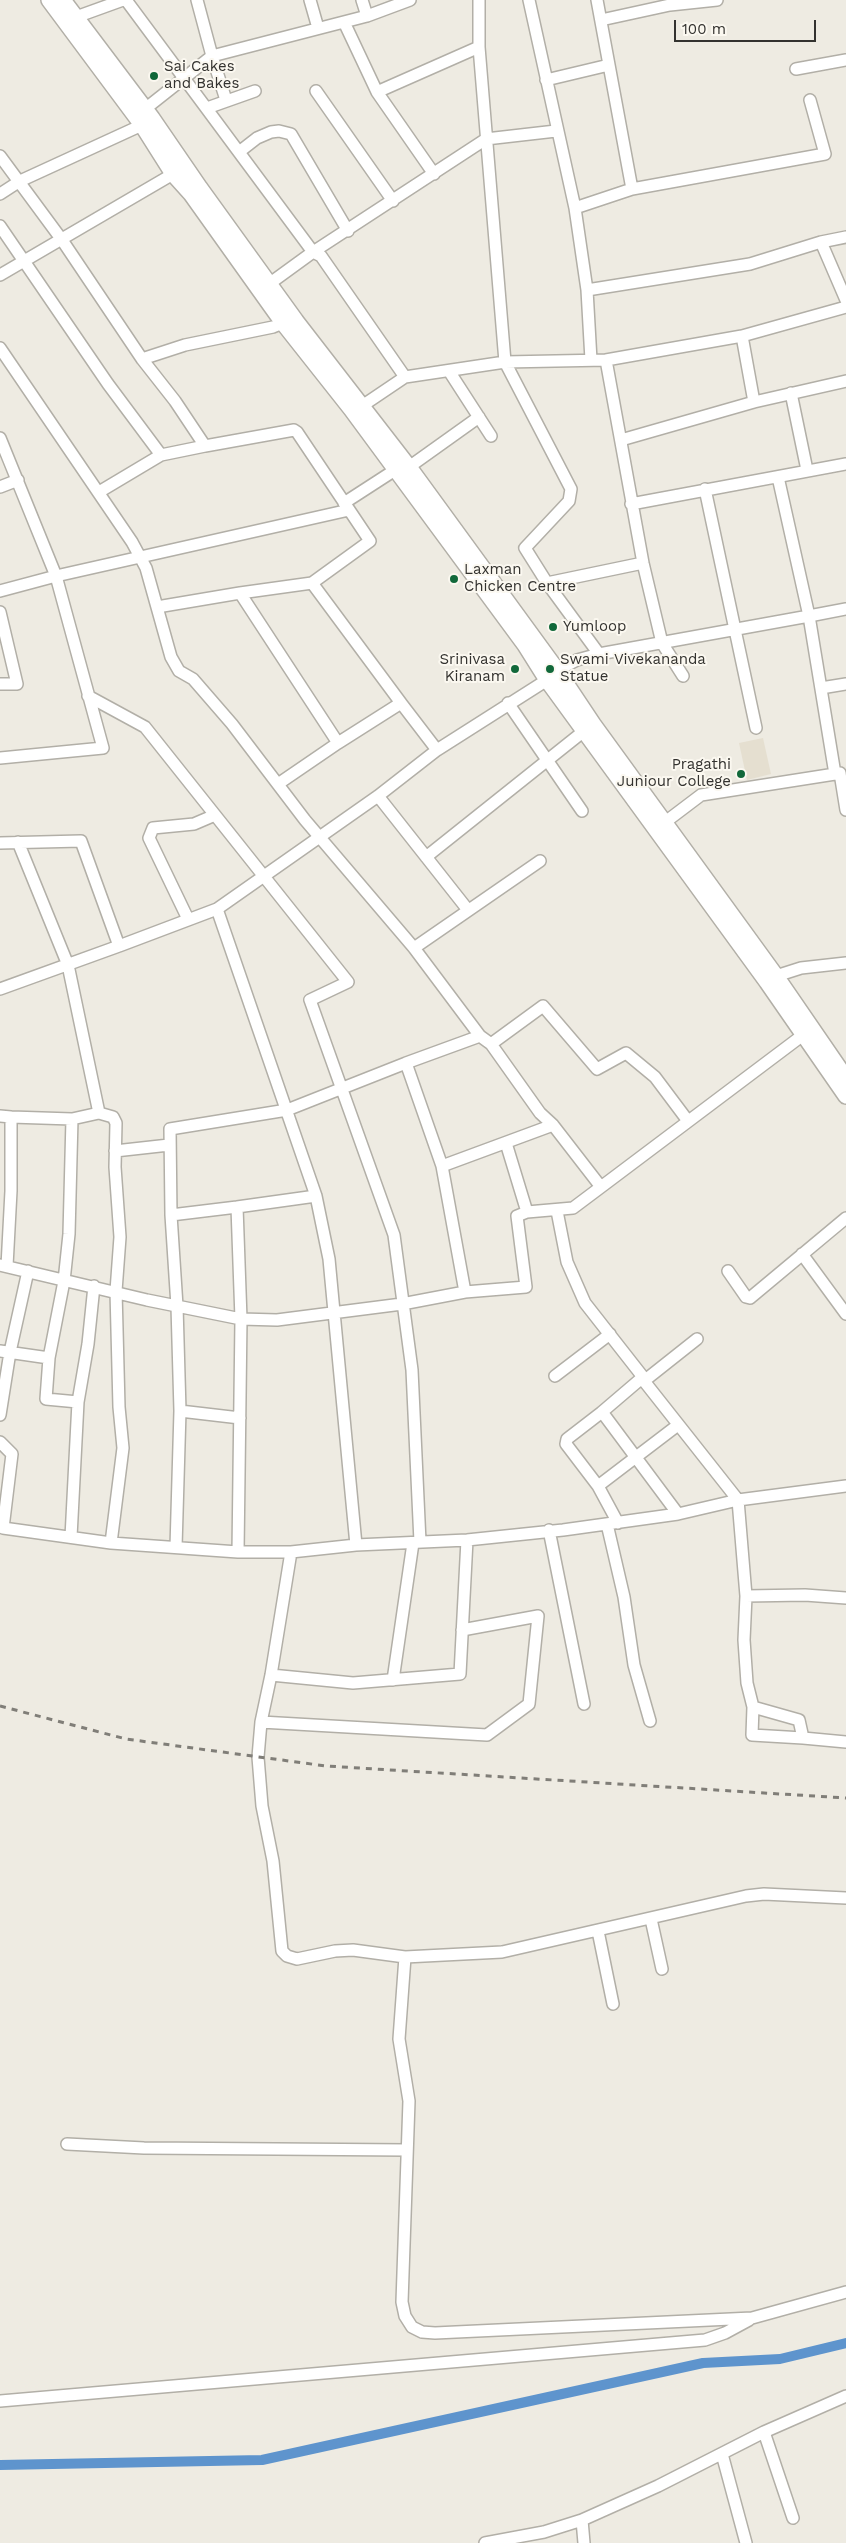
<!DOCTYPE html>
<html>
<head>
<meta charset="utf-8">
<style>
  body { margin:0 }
  #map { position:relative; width:846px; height:2543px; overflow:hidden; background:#eeebe2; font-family:"Work Sans",sans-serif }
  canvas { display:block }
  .scale { position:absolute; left:674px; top:20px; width:142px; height:22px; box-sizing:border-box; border:2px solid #33322f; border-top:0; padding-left:6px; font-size:15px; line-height:18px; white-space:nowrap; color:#33322f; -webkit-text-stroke:4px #fbf8f0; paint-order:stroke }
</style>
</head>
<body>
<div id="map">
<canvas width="846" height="2543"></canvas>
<div class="scale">100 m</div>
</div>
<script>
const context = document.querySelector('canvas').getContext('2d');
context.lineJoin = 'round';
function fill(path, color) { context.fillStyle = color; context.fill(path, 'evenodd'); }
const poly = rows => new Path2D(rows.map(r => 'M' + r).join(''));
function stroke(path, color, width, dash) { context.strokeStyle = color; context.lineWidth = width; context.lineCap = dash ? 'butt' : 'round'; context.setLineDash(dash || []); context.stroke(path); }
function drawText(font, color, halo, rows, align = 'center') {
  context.font = font + ' "Work Sans",sans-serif'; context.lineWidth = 4; context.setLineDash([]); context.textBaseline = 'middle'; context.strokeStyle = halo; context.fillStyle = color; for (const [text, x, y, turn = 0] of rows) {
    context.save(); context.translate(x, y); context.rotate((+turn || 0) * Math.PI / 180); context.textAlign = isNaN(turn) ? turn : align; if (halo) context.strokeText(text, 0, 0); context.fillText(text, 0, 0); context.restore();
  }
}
fill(poly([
  [763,738,771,774,747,780,739,743]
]), '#e5dfd0');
stroke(poly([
  [0,2465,262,2460,703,2363,780,2359,846,2343]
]), '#5e94cd', 10);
const minor = poly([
  [126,0,313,252,486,139,556,131],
  [197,0,212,56,367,16,410,0],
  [310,0,318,28],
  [362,0,367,16],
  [529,0,575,208,632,189],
  [597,0,632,189,825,154,810,100],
  [76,17,123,0],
  [601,20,670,5,717,0],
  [344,22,377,92,434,174],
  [796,69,846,60],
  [546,80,609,65],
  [316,91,393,201],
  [377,92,479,47],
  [207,108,255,91],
  [145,109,212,56,226,100],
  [239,152,257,138,271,132,279,131,291,134,348,231],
  [0,156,62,240,142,359,175,401,205,446,294,430,297,432,370,541,312,583,401,703,338,743,240,593,157,607],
  [0,194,20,181,142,125],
  [575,208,587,290],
  [0,226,108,384,161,455],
  [821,242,846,237],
  [0,275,173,174],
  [269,284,313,252,321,256,405,377],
  [742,336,754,402],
  [0,348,132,542,146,568,171,657,179,671,193,679,232,724,305,820,414,948,480,1036,491,1044,540,1113,553,1125,601,1187,803,1035],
  [142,359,185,345,273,327,283,323],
  [591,360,587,290,750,264,821,242,846,300],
  [606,360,643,563,662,643,683,676],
  [449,371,491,436],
  [791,393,807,470],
  [362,406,405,377,505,362,479,47,479,0],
  [0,438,56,576,103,748,0,758],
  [621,440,754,402,846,381],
  [409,467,479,417],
  [0,487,18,480],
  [705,489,756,728],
  [99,492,161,455,205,446],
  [344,503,395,470],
  [631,504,846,464],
  [547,583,643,563],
  [0,591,56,576,349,510],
  [240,593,312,583],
  [0,612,17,684,0,684],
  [599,654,547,583,525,548,569,501,571,489,505,362,606,360,742,336,846,307],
  [557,670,577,660,599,654,809,616,778,477],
  [821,688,846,684],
  [88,696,145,727,348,982,310,1000,394,1235,412,1370,420,1542],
  [401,703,437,750],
  [508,703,582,811],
  [840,773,846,810],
  [278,784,338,743],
  [378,796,468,910],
  [664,823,701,795,835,774,809,616,846,609],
  [18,842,68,965,99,1113],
  [0,843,81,841,119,946,217,909,378,796,437,750,547,680],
  [426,857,584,731],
  [217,909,316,1196,329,1259,356,1545],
  [188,919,149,838,153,828,194,824,215,815],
  [414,948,540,861],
  [776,976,801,968,846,963],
  [0,989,119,946],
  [491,1044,543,1006,597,1069,626,1053,655,1077,688,1121],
  [406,1063,480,1036],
  [0,1116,11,1117,11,1191,7,1266],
  [11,1117,72,1119,69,1234,64,1281,49,1358,46,1399,78,1402,88,1344,94,1286],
  [72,1119,99,1113,113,1117,116,1123,115,1167,120,1237,116,1291,119,1407,123,1448,111,1543],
  [506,1143,527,1212],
  [115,1151,169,1145],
  [442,1166,553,1125],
  [237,1207,316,1196],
  [557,1211,567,1262,585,1303,643,1377,602,1412,678,1514],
  [171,1215,237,1207,241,1319,238,1552],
  [802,1254,846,1314],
  [0,1265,147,1300,241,1319,277,1320,402,1304,465,1292,526,1287,517,1216,527,1212,573,1208,601,1187],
  [728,1271,746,1297,750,1298,846,1218],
  [697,1339,644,1381,738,1500,746,1596,744,1640,747,1683,753,1707,752,1735,803,1738,799,1720,753,1707],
  [0,1351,49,1358],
  [555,1376,610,1334],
  [180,1411,240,1418],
  [602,1412,567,1439,566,1444,598,1486,618,1523],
  [0,1415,10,1352,28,1271],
  [0,1442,12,1454,3,1528,111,1543,238,1552,291,1552,271,1675,261,1722,487,1735,529,1704,538,1616,462,1630],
  [598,1486,678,1425],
  [607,1524,624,1597,634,1665,650,1721],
  [549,1530,584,1704],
  [71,1537,78,1402],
  [176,1547,180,1411,177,1306,171,1215,170,1129,287,1110,406,1063,442,1166,465,1292],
  [291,1552,356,1545,467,1540,563,1530,678,1514,738,1500,846,1486],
  [746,1596,805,1595,846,1598],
  [271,1675,353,1683,460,1674,467,1540],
  [393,1680,413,1543],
  [261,1722,258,1757,262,1806,273,1861,282,1951,287,1956,297,1959,335,1951,353,1950,405,1957],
  [803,1738,846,1742],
  [846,1898,764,1894,746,1896,502,1952,405,1957,399,2039,409,2101,402,2302,405,2316,412,2327,422,2332,435,2333,752,2318,846,2292],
  [651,1919,662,1969],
  [598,1931,613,2004],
  [67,2144,144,2148,407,2150],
  [0,2401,705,2340,725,2333,749,2320],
  [764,2432,793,2518],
  [722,2454,746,2543],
  [582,2520,584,2543],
  [485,2543,544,2532,582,2520,658,2486,764,2432,846,2396]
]);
const major = poly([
  [49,0,142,125,173,174,191,194,283,323,351,409,525,645,547,680,767,982,846,1096],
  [63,0,152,118,200,188,296,321,409,467,557,670,593,724,776,976,846,1078]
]);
stroke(minor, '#b2afa7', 14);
stroke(major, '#b2afa7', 18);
stroke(minor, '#fff', 11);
stroke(major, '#fff', 15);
stroke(poly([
  [0,1706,126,1739,326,1766,846,1798]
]), '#807e78', 3, [6, 6]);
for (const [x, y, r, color] of [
  [154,76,5,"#11683a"],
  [454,579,5,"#11683a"],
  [553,627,5,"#11683a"],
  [515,669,5,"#11683a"],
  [550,669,5,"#11683a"],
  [741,774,5,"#11683a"]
]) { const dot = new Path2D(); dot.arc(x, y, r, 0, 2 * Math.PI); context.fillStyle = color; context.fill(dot); stroke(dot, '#fbf8f0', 2); }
drawText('15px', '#33322f', '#fbf8f0', [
  ["Sai Cakes",164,67],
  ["and Bakes",164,84],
  ["Laxman",464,570],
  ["Chicken Centre",464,587],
  ["Yumloop",563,627],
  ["Srinivasa",505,660,"right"],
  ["Kiranam",505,677,"right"],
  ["Swami Vivekananda",560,660],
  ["Statue",560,677],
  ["Pragathi",731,765,"right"],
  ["Juniour College",731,782,"right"]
], 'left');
</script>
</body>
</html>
